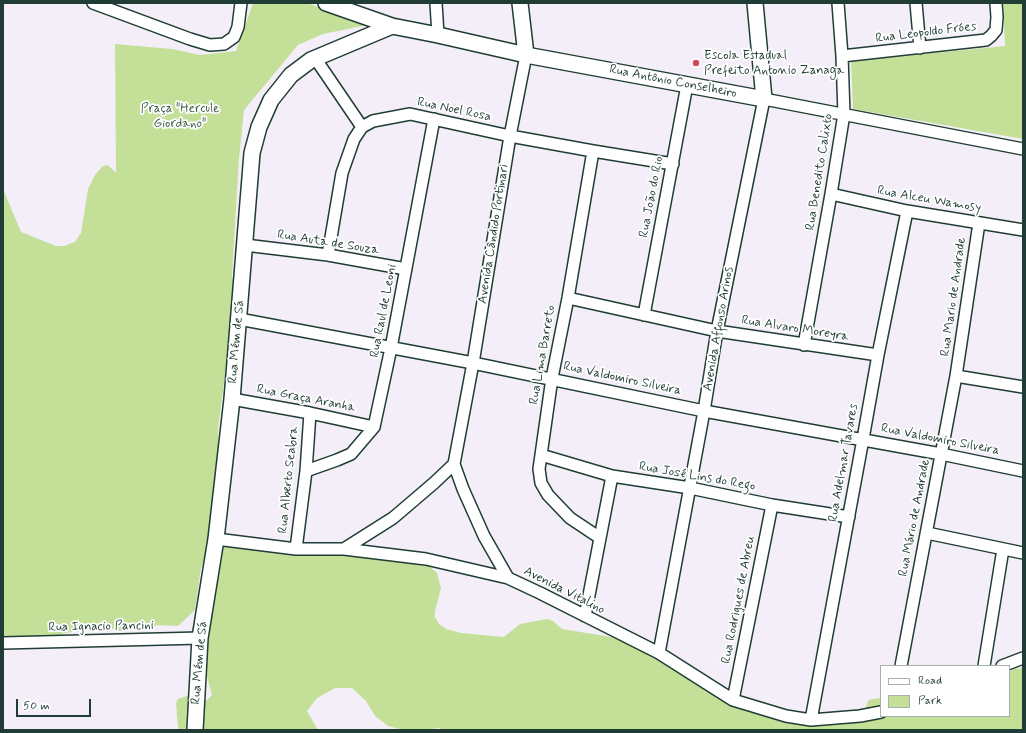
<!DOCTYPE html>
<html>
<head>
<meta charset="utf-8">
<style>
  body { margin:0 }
  #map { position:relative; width:1026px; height:733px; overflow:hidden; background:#f4eef8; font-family:Mynerve,sans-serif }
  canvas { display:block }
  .frame { position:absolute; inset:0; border:4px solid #1f3d34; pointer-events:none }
  .legend { position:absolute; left:880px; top:665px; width:130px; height:52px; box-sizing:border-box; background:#fff; border:1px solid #a5b1ae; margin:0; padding:5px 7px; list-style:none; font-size:12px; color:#1f3d34 }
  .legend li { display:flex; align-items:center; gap:8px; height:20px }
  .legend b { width:20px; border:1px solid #a5b1ae }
  .scale { position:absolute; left:16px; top:699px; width:75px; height:18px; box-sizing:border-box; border:2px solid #1f3d34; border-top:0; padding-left:5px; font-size:12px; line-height:14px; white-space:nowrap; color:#1f3d34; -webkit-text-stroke:3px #fff; paint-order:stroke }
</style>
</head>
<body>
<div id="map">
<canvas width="1026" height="733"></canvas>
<div class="frame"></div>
<ul class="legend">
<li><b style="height:5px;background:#fff"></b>Road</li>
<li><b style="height:11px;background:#c4e098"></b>Park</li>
</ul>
<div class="scale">50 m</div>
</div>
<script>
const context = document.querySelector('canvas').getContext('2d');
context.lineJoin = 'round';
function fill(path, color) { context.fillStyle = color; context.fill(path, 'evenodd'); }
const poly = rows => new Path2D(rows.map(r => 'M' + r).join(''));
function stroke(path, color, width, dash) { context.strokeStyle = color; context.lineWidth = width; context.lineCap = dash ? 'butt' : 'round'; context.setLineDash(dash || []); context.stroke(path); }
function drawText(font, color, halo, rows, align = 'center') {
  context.font = font + ' Mynerve,sans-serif'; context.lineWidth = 3.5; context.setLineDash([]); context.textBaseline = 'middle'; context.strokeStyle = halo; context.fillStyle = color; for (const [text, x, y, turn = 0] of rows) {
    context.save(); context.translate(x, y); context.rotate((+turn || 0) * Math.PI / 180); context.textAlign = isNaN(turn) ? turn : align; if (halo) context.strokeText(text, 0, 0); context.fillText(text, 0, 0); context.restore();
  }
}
fill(poly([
  [253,3,307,3,367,25,323,34,298,45,244,110,239,158,232,276,236,300,233,328,228,339,226,366,218,429,218,491,214,535,416,559,422,566,429,566,437,573,441,588,435,611,435,617,439,624,446,629,461,633,504,637,520,624,547,619,553,621,562,629,630,640,711,691,774,719,795,721,864,713,868,701,872,699,881,698,881,716,1009,716,1009,672,1014,669,1023,668,1023,730,444,730,438,728,426,730,403,730,388,726,375,716,366,701,352,688,335,688,317,698,307,711,318,730,180,730,178,728,176,703,178,699,189,695,207,700,212,695,205,669,207,555,201,568,195,610,178,626,156,625,154,628,121,631,98,625,59,635,36,645,3,641,3,189,21,232,56,246,64,246,75,242,81,233,88,189,95,175,103,166,108,165,116,173,115,44,172,49,200,55,236,51],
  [1003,3,1023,3,1023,139,853,109,851,61,1005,46]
]), '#c4e098');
const street = poly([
  [93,3,190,39,210,45,224,44,234,37,238,27,241,3],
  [436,3,438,35],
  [916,3,920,48],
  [842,56,986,40,991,36,996,30,997,17,996,3],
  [315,58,362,127],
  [593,151,568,298,552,378,539,469,541,483,548,495,570,518,600,538],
  [831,194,907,211,1023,230],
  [245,245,328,255,406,269],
  [328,255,342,173,354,139,362,127,373,121,410,114,510,136,593,151,673,164],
  [568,298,717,331,878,355],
  [644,315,687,85],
  [239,319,473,363,704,411,941,454,1023,471],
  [804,345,831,194,844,114,842,56,838,3],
  [956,376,1023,387],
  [232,399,310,413,374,427],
  [541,455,612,476,690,488,772,505,849,517],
  [306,471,337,460,351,454,374,427,391,348,434,119],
  [927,533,1023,553],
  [216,539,296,549,344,549,426,559,508,578,540,593,659,653,733,700,786,716,811,720,860,716,881,712],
  [296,549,306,471,310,413],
  [344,549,393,518,434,483,454,464],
  [508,578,484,536,463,489,454,464,473,363,510,136,526,55],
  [585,616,612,476],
  [3,643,200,638],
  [659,653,704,411,717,331,764,99,1023,149],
  [901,666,956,376,979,223],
  [984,666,1003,549],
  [1002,666,1023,658],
  [733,700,772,505],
  [811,720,863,439,878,355,907,211]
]);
const secondary = poly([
  [326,3,392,26,438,35,526,55,764,99,755,3],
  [520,3,526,55],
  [195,730,200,638,216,539,232,399,252,153,259,127,271,100,291,75,311,60,392,26]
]);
stroke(street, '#1f3d34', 14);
stroke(secondary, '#1f3d34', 18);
stroke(street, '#fff', 11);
stroke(secondary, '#fff', 15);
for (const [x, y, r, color] of [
  [696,63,4,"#d1495b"]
]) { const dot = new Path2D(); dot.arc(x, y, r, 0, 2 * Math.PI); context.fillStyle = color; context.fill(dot); stroke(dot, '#fff', 1.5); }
drawText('13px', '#1f3d34', '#fff', [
  ["Rua Leopoldo Fróes",926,33,-7],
  ["Rua Antônio Conselheiro",673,82,11],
  ["Rua Noel Rosa",454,110,12],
  ["Rua Benedito Calixto",820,172,-81],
  ["Rua João do Rio",652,197,-79],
  ["Rua Alceu Wamosy",929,200,10],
  ["Avenida Cândido Portinari",494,234,-81],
  ["Rua Auta de Souza",328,243,9],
  ["Rua Mario de Andrade",954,297,-82],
  ["Rua Raul de Leoni",384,311,-79],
  ["Avenida Affonso Arinos",719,329,-80],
  ["Rua Alvaro Moreyra",795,329,9],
  ["Rua Mém de Sá",237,342,-85],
  ["Rua Lima Barreto",543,355,-80],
  ["Rua Valdomiro Silveira",622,379,12],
  ["Rua Graça Aranha",306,399,11],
  ["Rua Valdomiro Silveira",940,440,11],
  ["Rua Adelmar Tavares",844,463,-80],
  ["Rua José Lins do Rego",697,477,10],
  ["Rua Alberto Seabra",289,480,-84],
  ["Rua Mário de Andrade",915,518,-79],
  ["Avenida Vitalino",564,591,27],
  ["Rua Rodrigues de Abreu",739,600,-79],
  ["Rua Ignacio Pancini",101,627,-1],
  ["Rua Mém de Sá",200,663,-85]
]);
drawText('13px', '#1f3d34', '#fff', [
  ["Escola Estadual",704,56],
  ["Prefeito Antonio Zanaga",704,71]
], 'left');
drawText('13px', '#405e48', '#fff', [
  ["Praça \"Hercule",180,109],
  ["Giordano\"",180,124]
]);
</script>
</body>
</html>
